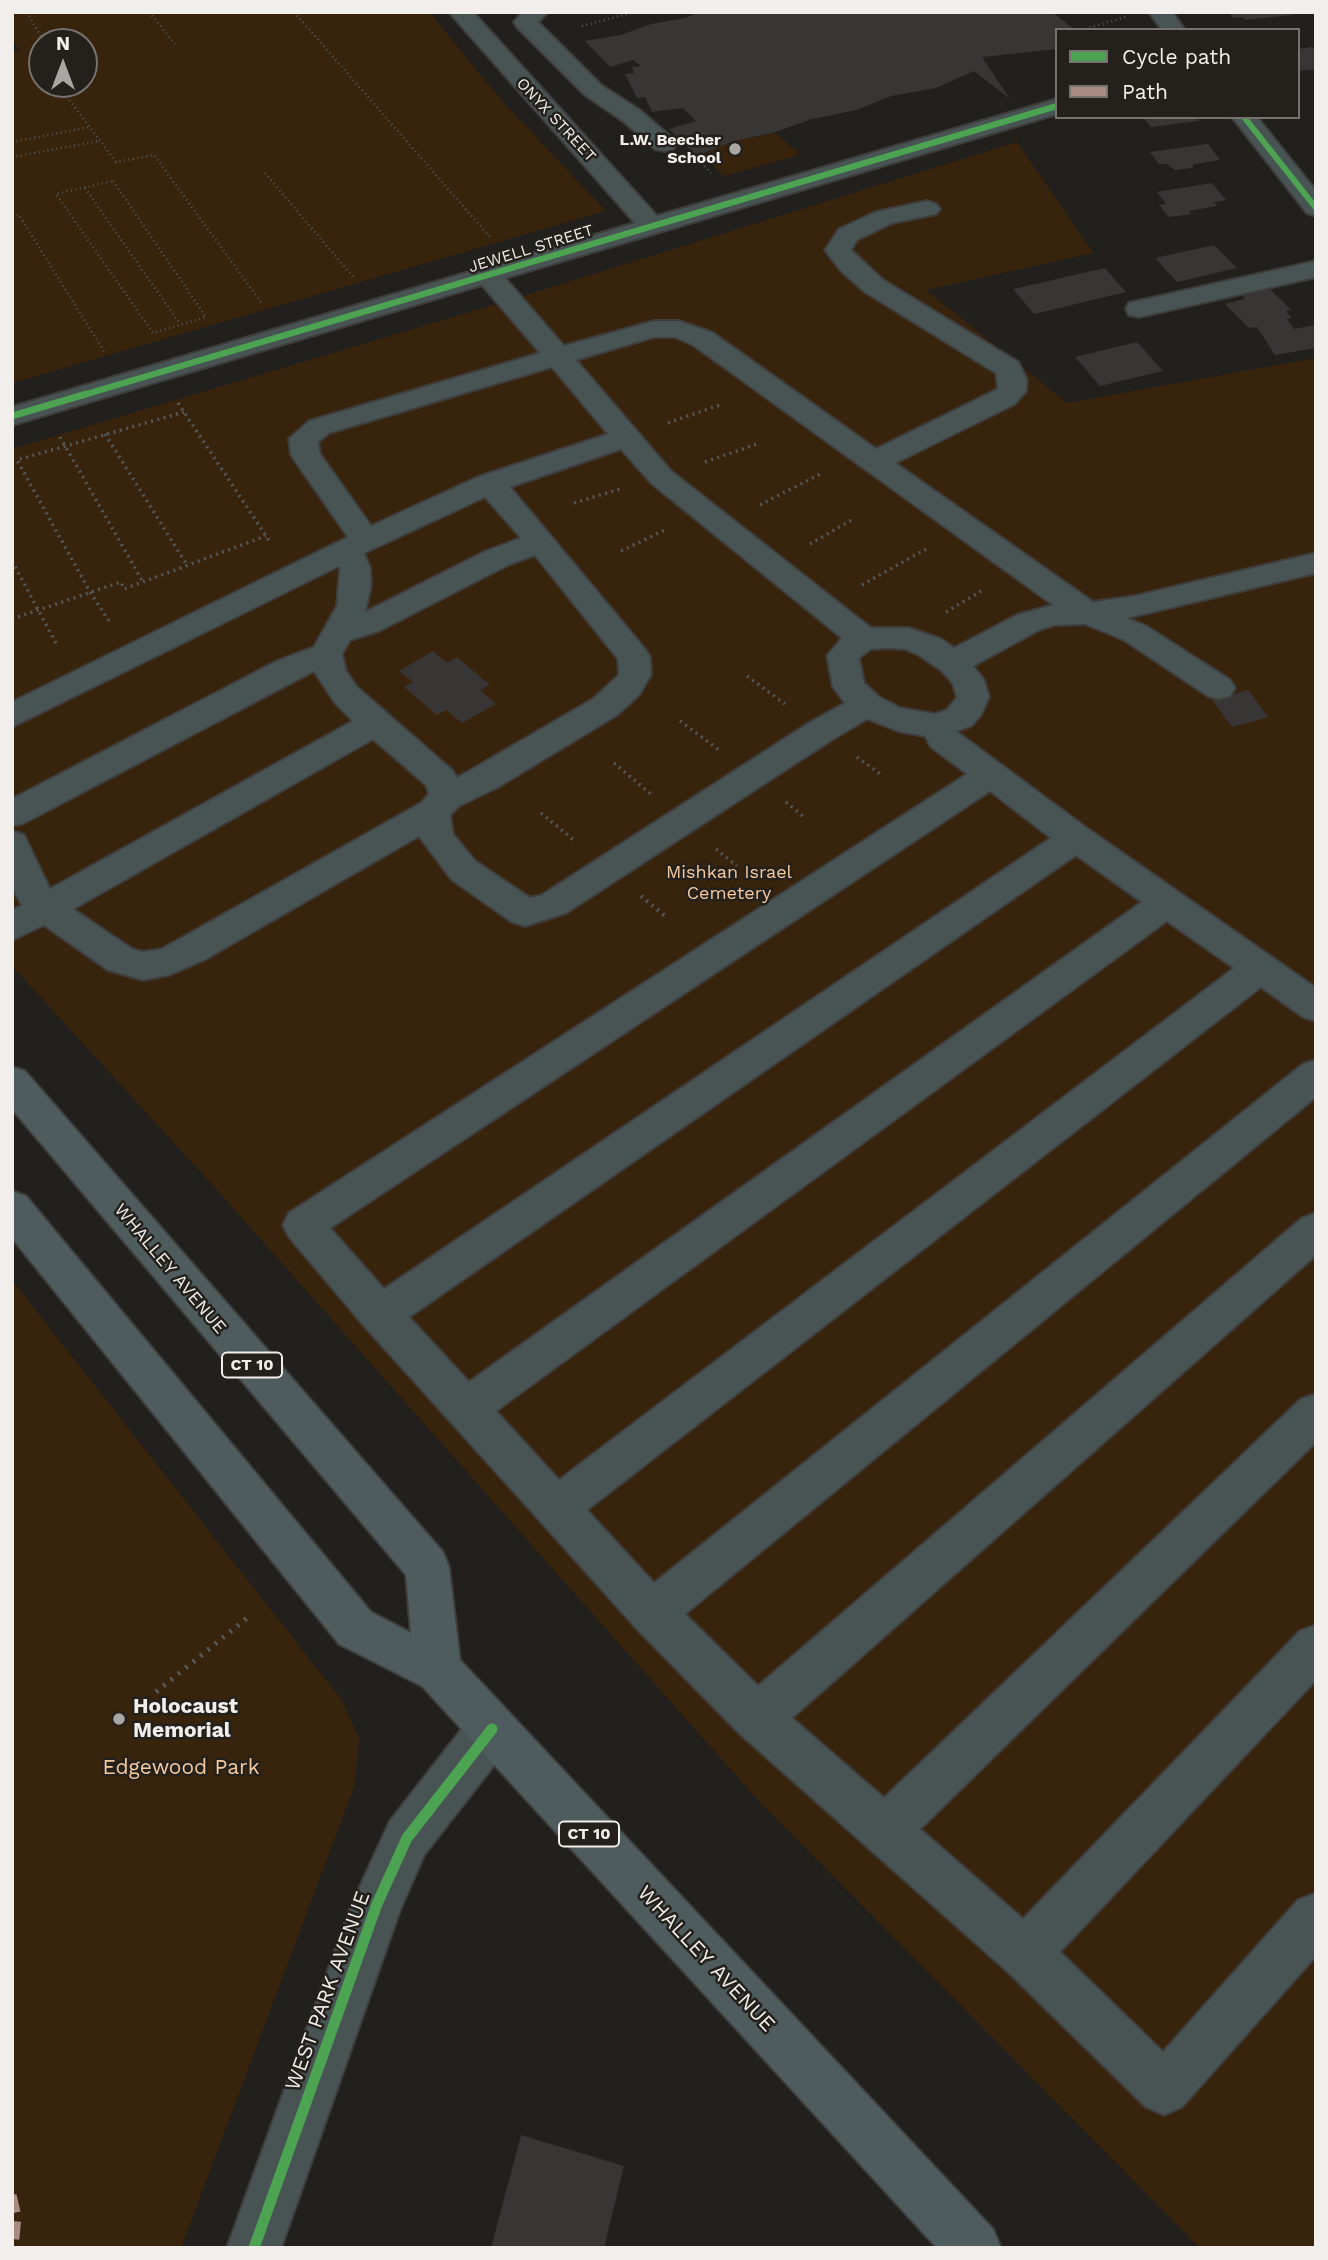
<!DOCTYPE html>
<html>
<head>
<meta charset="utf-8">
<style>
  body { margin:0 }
  #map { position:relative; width:1328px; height:2260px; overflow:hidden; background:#22201d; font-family:"Work Sans",sans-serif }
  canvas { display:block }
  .frame { position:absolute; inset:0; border:14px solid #f1eeeb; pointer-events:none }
  .legend { position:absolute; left:1055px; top:28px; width:245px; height:91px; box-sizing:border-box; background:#24201b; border:2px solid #76726e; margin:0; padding:9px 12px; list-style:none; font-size:21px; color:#f1eeeb }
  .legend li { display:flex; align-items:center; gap:14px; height:35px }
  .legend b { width:35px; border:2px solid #76726e }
  .north { position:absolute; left:28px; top:28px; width:70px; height:70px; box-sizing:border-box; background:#24201b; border:2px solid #76726e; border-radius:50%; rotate:0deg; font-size:19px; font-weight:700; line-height:28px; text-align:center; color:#f1eeeb }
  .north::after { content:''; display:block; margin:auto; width:24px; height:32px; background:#a9a6a3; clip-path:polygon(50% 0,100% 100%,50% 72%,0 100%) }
</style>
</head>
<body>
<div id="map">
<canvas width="1328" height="2260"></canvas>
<div class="frame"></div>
<ul class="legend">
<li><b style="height:9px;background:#4ca352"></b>Cycle path</li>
<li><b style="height:9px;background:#a88b81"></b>Path</li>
</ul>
<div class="north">N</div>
</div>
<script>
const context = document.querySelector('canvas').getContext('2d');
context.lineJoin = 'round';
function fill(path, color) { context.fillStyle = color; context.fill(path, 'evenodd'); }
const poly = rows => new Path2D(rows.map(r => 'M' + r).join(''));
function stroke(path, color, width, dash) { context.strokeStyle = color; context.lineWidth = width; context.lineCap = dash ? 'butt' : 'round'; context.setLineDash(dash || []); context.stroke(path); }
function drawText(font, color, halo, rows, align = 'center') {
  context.font = font + ' "Work Sans",sans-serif'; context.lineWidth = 5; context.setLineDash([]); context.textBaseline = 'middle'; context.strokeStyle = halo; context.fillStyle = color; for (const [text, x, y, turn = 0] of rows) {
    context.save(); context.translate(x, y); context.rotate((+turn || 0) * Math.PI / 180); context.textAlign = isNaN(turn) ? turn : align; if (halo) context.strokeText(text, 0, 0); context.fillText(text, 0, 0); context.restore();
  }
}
fill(poly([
  [12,12,429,12,503,102,606,211,12,383,12,52,19,50,12,39],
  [84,42,84,84,42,84,42,42],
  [775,133,798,152,796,156,724,176,702,154,738,140],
  [1017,142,1093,253,926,290,1067,403,1316,358,1316,2248,1200,2248,756,1798,217,1190,12,966,12,449,520,297],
  [12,1280,341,1699,359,1738,354,1787,181,2248,12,2248]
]), '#38230d');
fill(poly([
  [701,12,1052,12,1075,30,1057,30,1057,49,982,57,1010,99,974,71,936,88,891,96,857,110,812,119,772,133,734,141,696,156,669,129,696,121,683,108,652,112,645,97,637,98,625,74,634,73,632,67,641,66,633,60,610,67,585,41,621,35,651,24,685,18],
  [1229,12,1290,12,1292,15,1245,20,1242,17,1233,18],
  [1311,47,1316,48,1316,69,1298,71,1298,49],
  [1143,117,1196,117,1199,121,1151,127],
  [1208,144,1220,160,1194,164,1192,168,1175,170,1167,164,1159,164,1150,152],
  [1212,183,1226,200,1214,202,1217,206,1189,211,1191,214,1169,217,1159,205,1166,204,1157,192],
  [1214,245,1237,268,1177,282,1155,258],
  [1105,268,1126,292,1034,314,1013,289],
  [1270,289,1291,310,1286,311,1292,318,1287,319,1294,329,1315,325,1316,348,1275,355,1257,327,1249,328,1225,304,1245,299,1242,295],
  [1137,342,1163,371,1100,386,1075,357],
  [433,651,447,663,457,657,490,685,480,690,496,704,462,723,446,710,437,715,404,687,413,682,399,671],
  [1248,690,1268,717,1232,727,1212,700],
  [521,2135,624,2166,604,2248,491,2248]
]), '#383634');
const minor = poly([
  [449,12,473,12,657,216,1057,99,1057,114,505,278,564,346,654,321,679,321,713,333,876,449,998,389,996,373,865,292,841,271,825,250,839,229,876,212,927,201,936,204,940,209,936,214,892,223,857,240,851,250,883,280,1018,362,1027,380,1026,391,1015,404,895,463,1093,602,1135,596,1316,553,1316,573,1127,618,1146,626,1230,680,1235,688,1230,696,1219,699,1208,696,1124,640,1085,624,1054,625,1039,630,973,666,984,680,989,697,981,715,971,726,956,731,1088,829,1316,988,1316,1021,1303,1017,1261,987,587,1510,654,1583,1303,1064,1316,1060,1316,1097,685,1614,758,1686,1302,1218,1316,1213,1316,1255,792,1718,884,1798,1301,1399,1316,1394,1316,1442,920,1829,1023,1919,1300,1631,1316,1625,1316,1680,1060,1952,1163,2052,1298,1900,1316,1893,1316,1956,1182,2107,1164,2115,1146,2107,1007,1971,740,1734,636,1628,541,1522,365,1327,289,1237,283,1225,289,1213,967,774,931,747,925,736,901,732,867,719,833,739,566,913,525,926,512,922,451,879,419,836,204,960,169,975,143,980,108,970,44,925,12,940,12,910,22,905,12,888,12,831,24,835,50,889,353,721,335,703,314,671,24,823,12,826,12,799,277,661,314,647,337,606,340,568,339,566,12,727,12,702,348,537,291,455,289,439,309,421,540,353,482,285,12,425,12,407,635,223,449,12],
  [654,337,675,337,693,345,1053,605,1017,615,954,648,941,639,909,628,871,628,671,471,576,360,654,337],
  [552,367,608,434,478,477,371,526,320,454,318,442,329,433,552,367],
  [621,449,651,483,842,638,827,656,833,687,845,703,809,723,542,895,530,898,475,861,453,834,450,815,459,806,498,787,617,715,639,695,651,675,650,657,645,649,510,487,621,449],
  [485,497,521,538,486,551,365,612,371,586,370,568,364,553,485,497],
  [535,555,618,659,619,675,593,699,457,778,453,771,357,687,346,671,342,654,350,640,379,631,508,565,535,555],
  [888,648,905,649,919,655,942,671,953,684,957,697,947,710,935,714,900,708,879,697,864,683,859,658,871,649,888,648],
  [373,739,426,785,429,794,421,803,162,949,143,952,132,949,73,909,373,739],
  [990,791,1051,838,384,1289,330,1228,990,791],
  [1076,855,1142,902,469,1382,409,1317,1076,855],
  [1167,921,1234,968,559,1480,496,1411,1167,921],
  [523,12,548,12,538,22,601,85,641,111,673,139,676,144,673,149,664,151,655,149,623,121,585,95,517,27,514,22,523,12],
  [1149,12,1172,12,1185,30,1162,30,1149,12],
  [1232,117,1257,117,1316,191,1316,216,1307,213,1232,117],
  [1316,261,1316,277,1139,317,1129,315,1126,309,1129,303,1316,261],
  [492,1706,509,1712,515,1729,509,1746,424,1855,400,1910,281,2248,227,2248,352,1904,390,1821,475,1712,492,1706]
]);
const major = poly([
  [12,1067,25,1071,443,1552,449,1567,460,1660,993,2229,1001,2248,937,2248,422,1686,339,1644,12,1238,12,1191,26,1196,371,1612,411,1633,406,1575,12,1109,12,1067]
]);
stroke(minor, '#3e3d3b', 4);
stroke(major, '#3e3d3b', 4);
stroke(poly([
  [27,12,44,42],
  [149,12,175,44],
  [294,12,490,237],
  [582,26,635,12],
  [1090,30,1088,28,1125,17],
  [64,93,116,162,154,155,263,305],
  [12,142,90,127],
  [12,157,99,141],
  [701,163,711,173],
  [265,173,354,278],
  [113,181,206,317,153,333,56,194,113,181],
  [85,188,180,324],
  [12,216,19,215,105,353]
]), '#535858', 2.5, [1, 3.5]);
stroke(poly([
  [178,403,270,542],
  [668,423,720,405],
  [105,434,187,565],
  [60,437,143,582],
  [705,462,760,443],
  [574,503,620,489],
  [760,505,820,474],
  [810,544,855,518],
  [621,551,665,530],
  [12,561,58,647],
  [862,585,926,549],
  [946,612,983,590],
  [12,619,121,582,124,589,266,536],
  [109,621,90,592,17,460,184,412],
  [747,676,785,704],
  [680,721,719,750],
  [857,757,883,776],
  [614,763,651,794],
  [786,802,805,818],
  [541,813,575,841],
  [716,849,737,866]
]), '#535858', 3.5, [2, 4.5]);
stroke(poly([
  [641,896,665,916]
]), '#535858', 4.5, [2, 5]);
stroke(poly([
  [156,1692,247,1618]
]), '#535858', 5, [2.5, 7]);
fill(minor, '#485353');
fill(major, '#4e5c5d');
stroke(poly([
  [12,2195,17,2216,14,2248]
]), '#a88b81', 9, [18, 9]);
stroke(poly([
  [1244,117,1316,208],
  [80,396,1057,106]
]), '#4ca352', 6);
stroke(poly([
  [12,416,86,394]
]), '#4ca352', 7);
stroke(poly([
  [254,2248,377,1904,407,1838,492,1729]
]), '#4ca352', 11);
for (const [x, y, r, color] of [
  [735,149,7,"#a9a6a3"],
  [119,1719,7,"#a9a6a3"]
]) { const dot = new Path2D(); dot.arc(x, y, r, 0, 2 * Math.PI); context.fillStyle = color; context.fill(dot); stroke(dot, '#24201b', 2.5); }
drawText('16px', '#f1eeeb', '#24201b', [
  ["ONYX STREET",556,120,47],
  ["JEWELL STREET",531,249,-17]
]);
drawText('bold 16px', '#f1eeeb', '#24201b', [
  ["L.W. Beecher",721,140],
  ["School",721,158]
], 'right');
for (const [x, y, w] of [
  [252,1365,60],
  [589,1834,60]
]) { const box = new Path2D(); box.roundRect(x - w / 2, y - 12.5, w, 25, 5); context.fillStyle = '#24201b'; context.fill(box); stroke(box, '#f1eeeb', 2); }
drawText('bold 16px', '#f1eeeb', null, [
  ["CT 10",252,1365],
  ["CT 10",589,1834]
]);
drawText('18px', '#f6c99e', '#24201b', [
  ["Mishkan Israel",729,873],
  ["Cemetery",729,894]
]);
drawText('18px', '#f1eeeb', '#24201b', [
  ["WHALLEY AVENUE",170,1269,50]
]);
drawText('bold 21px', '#f1eeeb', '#24201b', [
  ["Holocaust",133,1707],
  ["Memorial",133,1731]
], 'left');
drawText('21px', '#f6c99e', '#24201b', [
  ["Edgewood Park",181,1768]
]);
drawText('21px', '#f1eeeb', '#24201b', [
  ["WHALLEY AVENUE",706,1959,47],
  ["WEST PARK AVENUE",328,1991,-70]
]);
</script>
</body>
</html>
